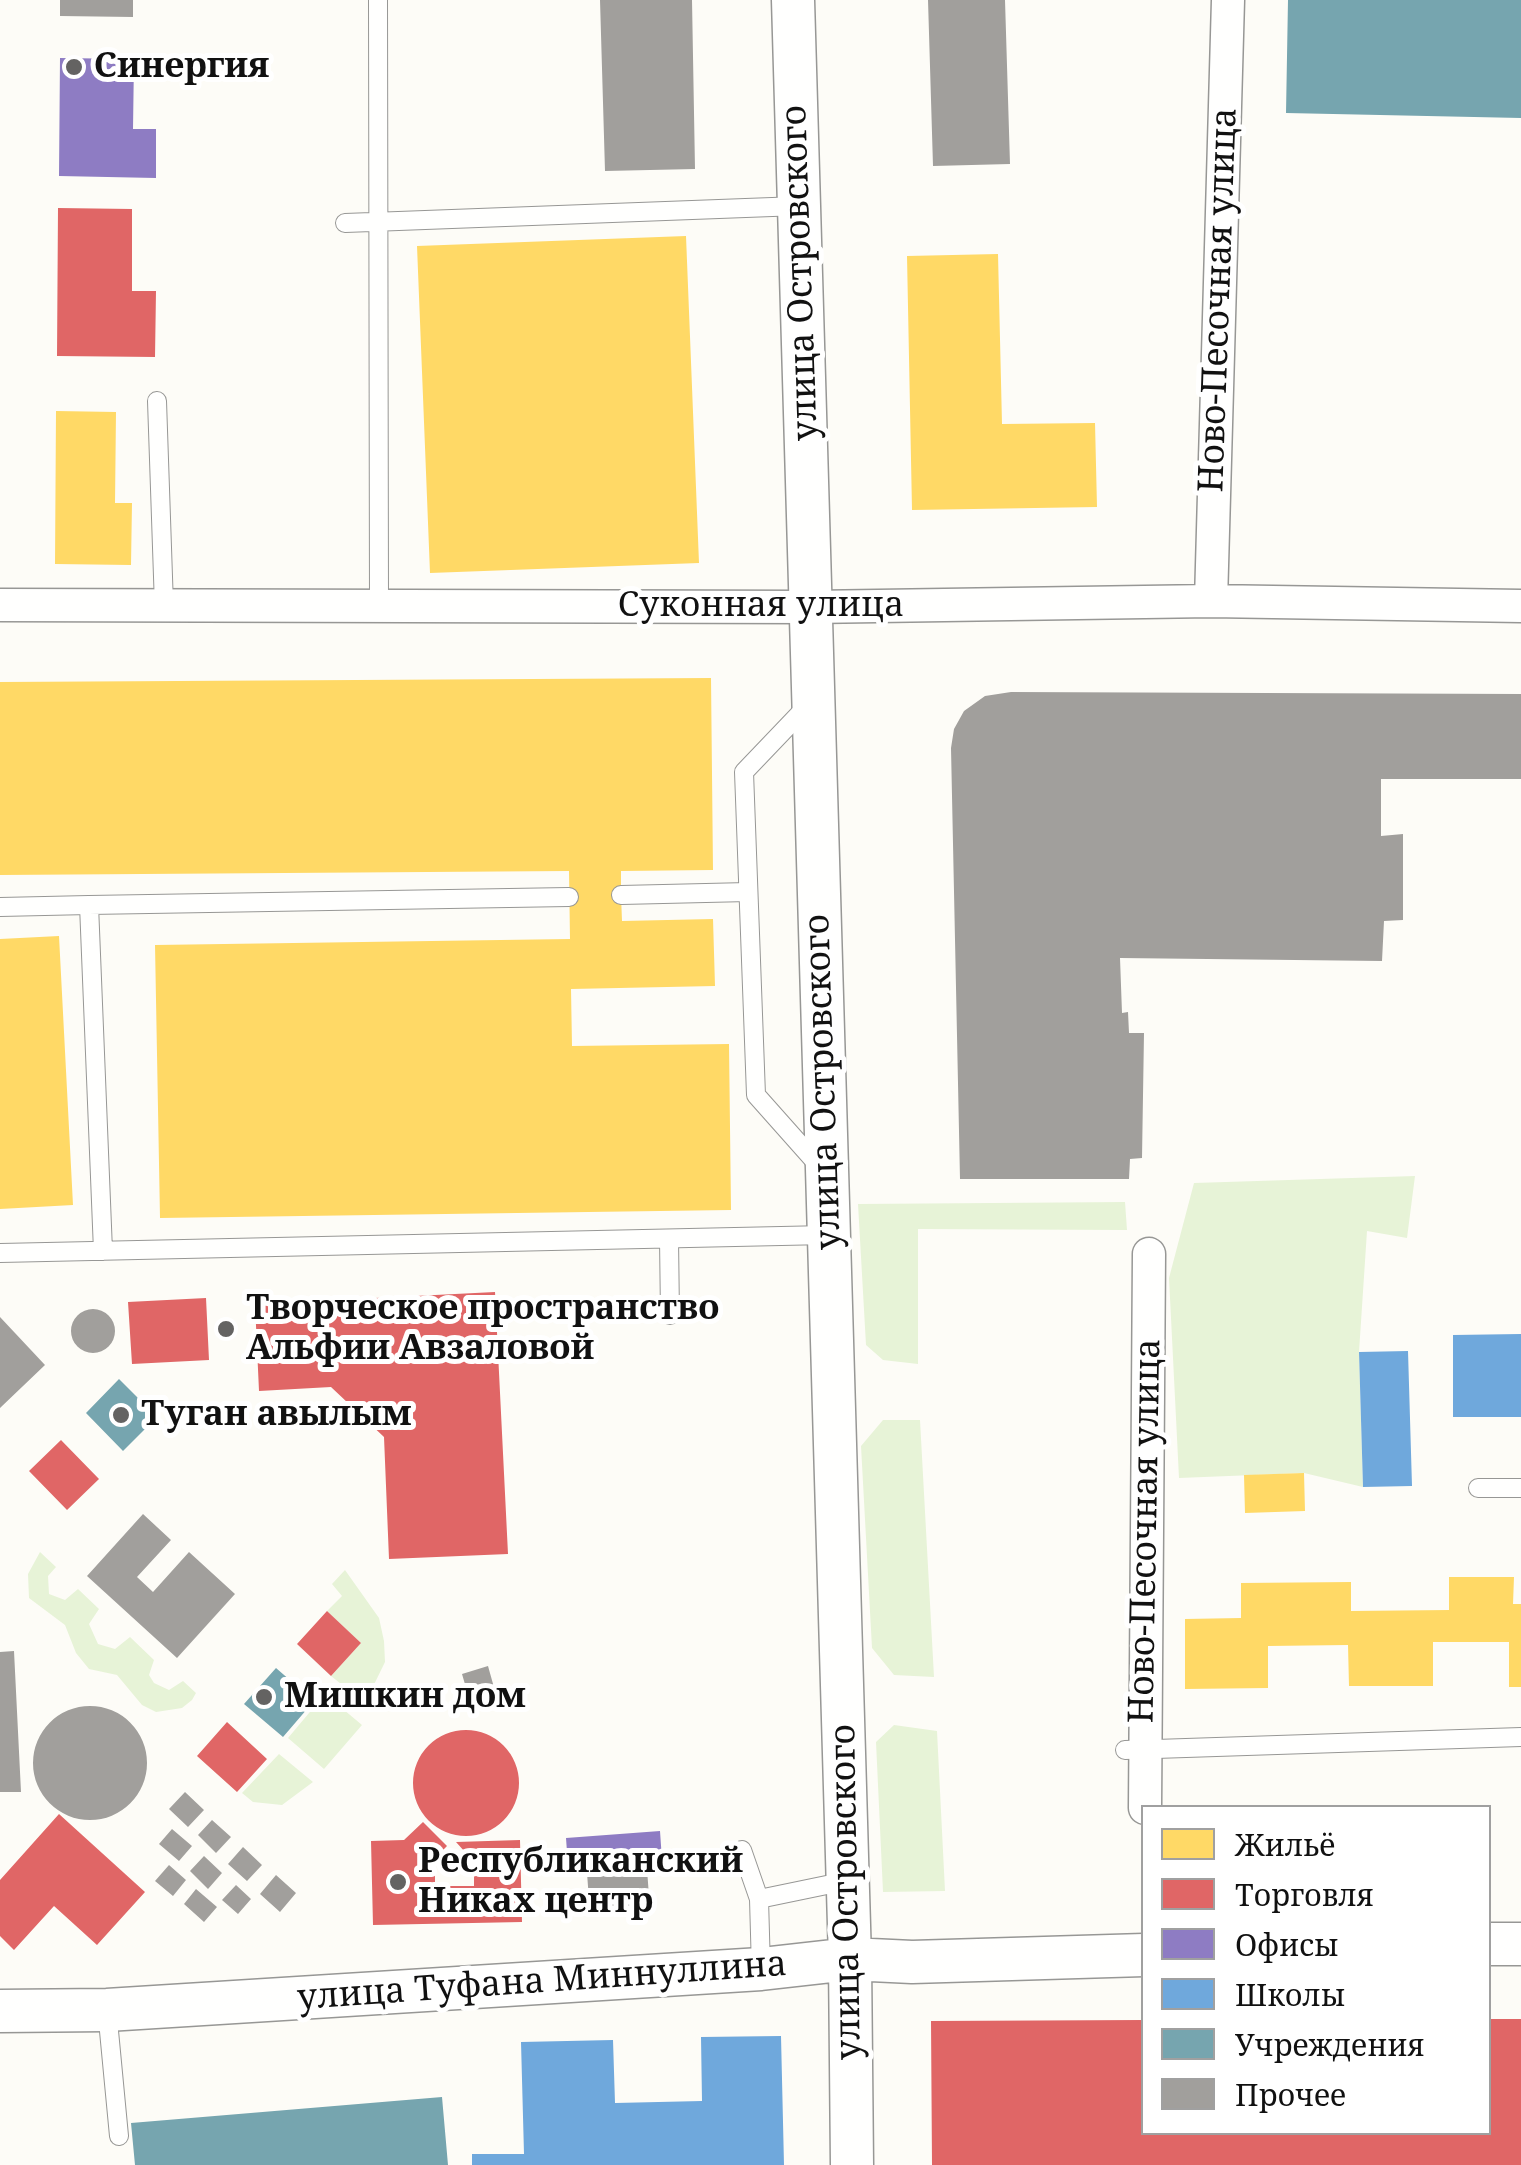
<!DOCTYPE html>
<html>
<head>
<meta charset="utf-8">
<style>
  body { margin:0 }
  #map { position:relative; width:1521px; height:2165px; overflow:hidden; background:#fdfcf7; font-family:"Noto Serif",serif }
  canvas { display:block }
  .legend { position:absolute; left:1141px; top:1805px; width:350px; height:330px; box-sizing:border-box; background:#fff; border:2px solid #a0a0a0; margin:0; padding:12px 18px; list-style:none; font-size:30px; color:#111 }
  .legend li { display:flex; align-items:center; gap:20px; height:50px }
  .legend b { width:50px; border:2px solid #a0a0a0 }
</style>
</head>
<body>
<div id="map">
<canvas width="1521" height="2165"></canvas>
<ul class="legend">
<li><b style="height:28px;background:#ffd966"></b>Жильё</li>
<li><b style="height:28px;background:#e06666"></b>Торговля</li>
<li><b style="height:28px;background:#8e7cc3"></b>Офисы</li>
<li><b style="height:28px;background:#6fa8dc"></b>Школы</li>
<li><b style="height:28px;background:#76a5af"></b>Учреждения</li>
<li><b style="height:28px;background:#a19f9c"></b>Прочее</li>
</ul>
</div>
<script>
const context = document.querySelector('canvas').getContext('2d');
context.lineJoin = 'round';
function fill(path, color) { context.fillStyle = color; context.fill(path, 'evenodd'); }
const poly = rows => new Path2D(rows.map(r => 'M' + r).join(''));
function stroke(path, color, width, dash) { context.strokeStyle = color; context.lineWidth = width; context.lineCap = dash ? 'butt' : 'round'; context.setLineDash(dash || []); context.stroke(path); }
function drawText(font, color, halo, rows, align = 'center') {
  context.font = font + ' "Noto Serif",serif'; context.lineWidth = 10; context.setLineDash([]); context.textBaseline = 'middle'; context.strokeStyle = halo; context.fillStyle = color; for (const [text, x, y, turn = 0] of rows) {
    context.save(); context.translate(x, y); context.rotate((+turn || 0) * Math.PI / 180); context.textAlign = isNaN(turn) ? turn : align; if (halo) context.strokeText(text, 0, 0); context.fillText(text, 0, 0); context.restore();
  }
}
fill(poly([
  [1415,1176,1407,1238,1367,1231,1359,1352,1363,1487,1304,1473,1179,1478,1169,1278,1194,1183],
  [1125,1202,1127,1230,918,1229,918,1364,883,1360,866,1345,858,1204],
  [883,1420,920,1420,934,1677,894,1675,872,1648,861,1446],
  [40,1552,56,1567,48,1576,49,1594,65,1600,78,1589,99,1609,89,1624,98,1644,115,1649,130,1637,154,1660,149,1675,154,1683,169,1690,183,1681,196,1693,192,1700,182,1708,156,1712,142,1705,117,1675,89,1669,76,1653,65,1625,29,1598,28,1574],
  [345,1570,379,1618,384,1641,385,1662,365,1703,331,1676,361,1643,327,1611,342,1596,332,1584],
  [325,1694,362,1725,324,1769,288,1738],
  [894,1725,937,1731,945,1891,883,1892,876,1742],
  [279,1754,313,1782,282,1805,253,1802,242,1793]
]), '#e7f3d7');
fill(poly([
  [686,236,699,563,430,573,417,246],
  [998,254,1002,424,1095,423,1097,507,912,510,907,256],
  [56,411,116,412,115,503,132,503,131,565,55,564],
  [711,678,713,870,621,871,621,895,622,921,713,919,715,986,571,989,572,1046,729,1044,731,1210,160,1218,155,945,570,939,569,871,0,875,0,682],
  [59,936,73,1205,0,1209,0,939],
  [1304,1473,1305,1511,1245,1513,1244,1475],
  [1449,1577,1514,1577,1513,1604,1521,1604,1521,1687,1509,1687,1509,1642,1433,1642,1433,1686,1349,1686,1348,1645,1268,1646,1268,1688,1185,1689,1185,1619,1241,1618,1241,1583,1351,1582,1351,1611,1449,1610]
]), '#ffd966');
fill(poly([
  [58,208,132,209,132,291,156,291,155,357,57,356],
  [495,1292,508,1554,389,1559,384,1437,331,1387,259,1391,255,1304],
  [206,1298,209,1360,132,1364,128,1302],
  [61,1440,99,1479,67,1510,29,1471],
  [327,1611,361,1643,331,1676,297,1644],
  [227,1722,267,1759,237,1792,197,1756],
  '413 1783a53 53 0 1 1 106 0a53 53 0 1 1-106 0Z',
  [59,1814,145,1892,97,1945,54,1906,14,1950,0,1936,0,1880],
  [423,1822,447,1846,435,1858,435,1886,474,1886,474,1862,456,1842,520,1840,522,1922,373,1925,371,1841,404,1840],
  [1488,2019,1521,2019,1521,2165,932,2165,931,2021,1144,2020,1144,2132,1488,2132]
]), '#e06666');
fill(poly([
  [60,58,134,59,133,129,156,129,156,178,59,176],
  [660,1831,662,1860,568,1866,566,1838]
]), '#8e7cc3');
fill(poly([
  [1521,1334,1521,1417,1453,1417,1453,1335],
  [1408,1351,1412,1486,1363,1487,1359,1352],
  [781,2036,784,2165,472,2165,472,2154,524,2154,521,2042,613,2040,615,2103,702,2101,701,2037]
]), '#6fa8dc');
fill(poly([
  [1288,0,1521,0,1521,118,1286,113],
  [119,1379,157,1417,123,1451,86,1413],
  [276,1668,314,1701,283,1737,244,1704],
  [442,2097,448,2165,135,2165,131,2123]
]), '#76a5af');
fill(poly([
  [60,0,133,0,133,17,60,16],
  [600,0,692,0,695,169,605,171],
  [928,0,1005,0,1010,164,933,166],
  [1011,692,1521,694,1521,779,1381,779,1381,836,1403,834,1403,920,1384,921,1382,961,1120,958,1122,1013,1128,1012,1129,1033,1144,1033,1142,1158,1130,1159,1129,1179,960,1179,951,748,954,729,964,711,985,696],
  '71 1331a22 22 0 1 1 44 0a22 22 0 1 1-44 0Z',
  [0,1317,45,1365,0,1408],
  [143,1514,171,1540,137,1577,153,1592,189,1552,235,1594,177,1658,87,1576],
  [14,1651,21,1792,0,1792,0,1652],
  [488,1666,495,1691,469,1698,462,1674],
  '33 1763a57 57 0 1 1 114 0a57 57 0 1 1-114 0Z',
  [185,1792,204,1810,188,1827,169,1809],
  [212,1820,231,1837,216,1853,198,1835],
  [172,1829,192,1846,179,1861,159,1844],
  [243,1847,262,1865,247,1881,228,1864],
  [204,1856,222,1873,208,1889,190,1871],
  [169,1865,186,1880,173,1896,155,1881],
  [647,1869,650,1910,590,1913,587,1873],
  [276,1875,296,1893,280,1912,260,1894],
  [236,1885,251,1899,238,1914,222,1900],
  [196,1889,217,1907,204,1922,184,1904]
]), '#a19f9c');
const service = poly([
  [378,0,379,608],
  [345,223,799,206],
  [157,401,164,606],
  [809,704,744,772,756,1095,820,1167],
  [621,895,748,892],
  [89,905,569,897],
  [0,907,89,905,103,1251],
  [669,1239,670,1315],
  [0,1253,827,1235],
  [1478,1488,1521,1488],
  [1125,1750,1521,1737],
  [742,1850,759,1899],
  [761,1969,759,1899,846,1881],
  [107,2010,119,2136]
]);
const minor = poly([
  [1211,601,1228,0],
  [0,605,811,607,1211,601,1521,606],
  [1145,1808,1149,1254]
]);
const tertiary = poly([
  [793,0,850,1959,852,2165],
  [1488,1944,1521,1944],
  [0,2011,107,2010,761,1969,850,1959,912,1962,1144,1955]
]);
stroke(service, '#979795', 20);
stroke(minor, '#979795', 35);
stroke(tertiary, '#979795', 45);
stroke(service, '#fffffe', 18);
stroke(minor, '#fffffe', 32);
stroke(tertiary, '#fffffe', 42);
for (const [x, y, r, color] of [
  [74,67,10,"#646362"],
  [226,1329,10,"#646362"],
  [121,1415,10,"#646362"],
  [264,1697,10,"#646362"],
  [398,1882,10,"#646362"]
]) { const dot = new Path2D(); dot.arc(x, y, r, 0, 2 * Math.PI); context.fillStyle = color; context.fill(dot); stroke(dot, '#fff', 4); }
drawText('bold 35px', '#111', '#fff', [
  ["Синергия",94,67],
  ["Творческое пространство",246,1309],
  ["Альфии Авзаловой",246,1349],
  ["Туган авылым",141,1415],
  ["Мишкин дом",284,1697],
  ["Республиканский",418,1862],
  ["Никах центр",418,1902]
], 'left');
drawText('35px', '#111', '#fff', [
  ["улица Островского",801,273,-92],
  ["Ново-Песочная улица",1219,300,-88],
  ["Суконная улица",761,606],
  ["улица Островского",824,1082,-92],
  ["Ново-Песочная улица",1146,1531,-89],
  ["улица Островского",847,1892,-91],
  ["улица Туфана Миннуллина",542,1982,-4]
]);
</script>
</body>
</html>
